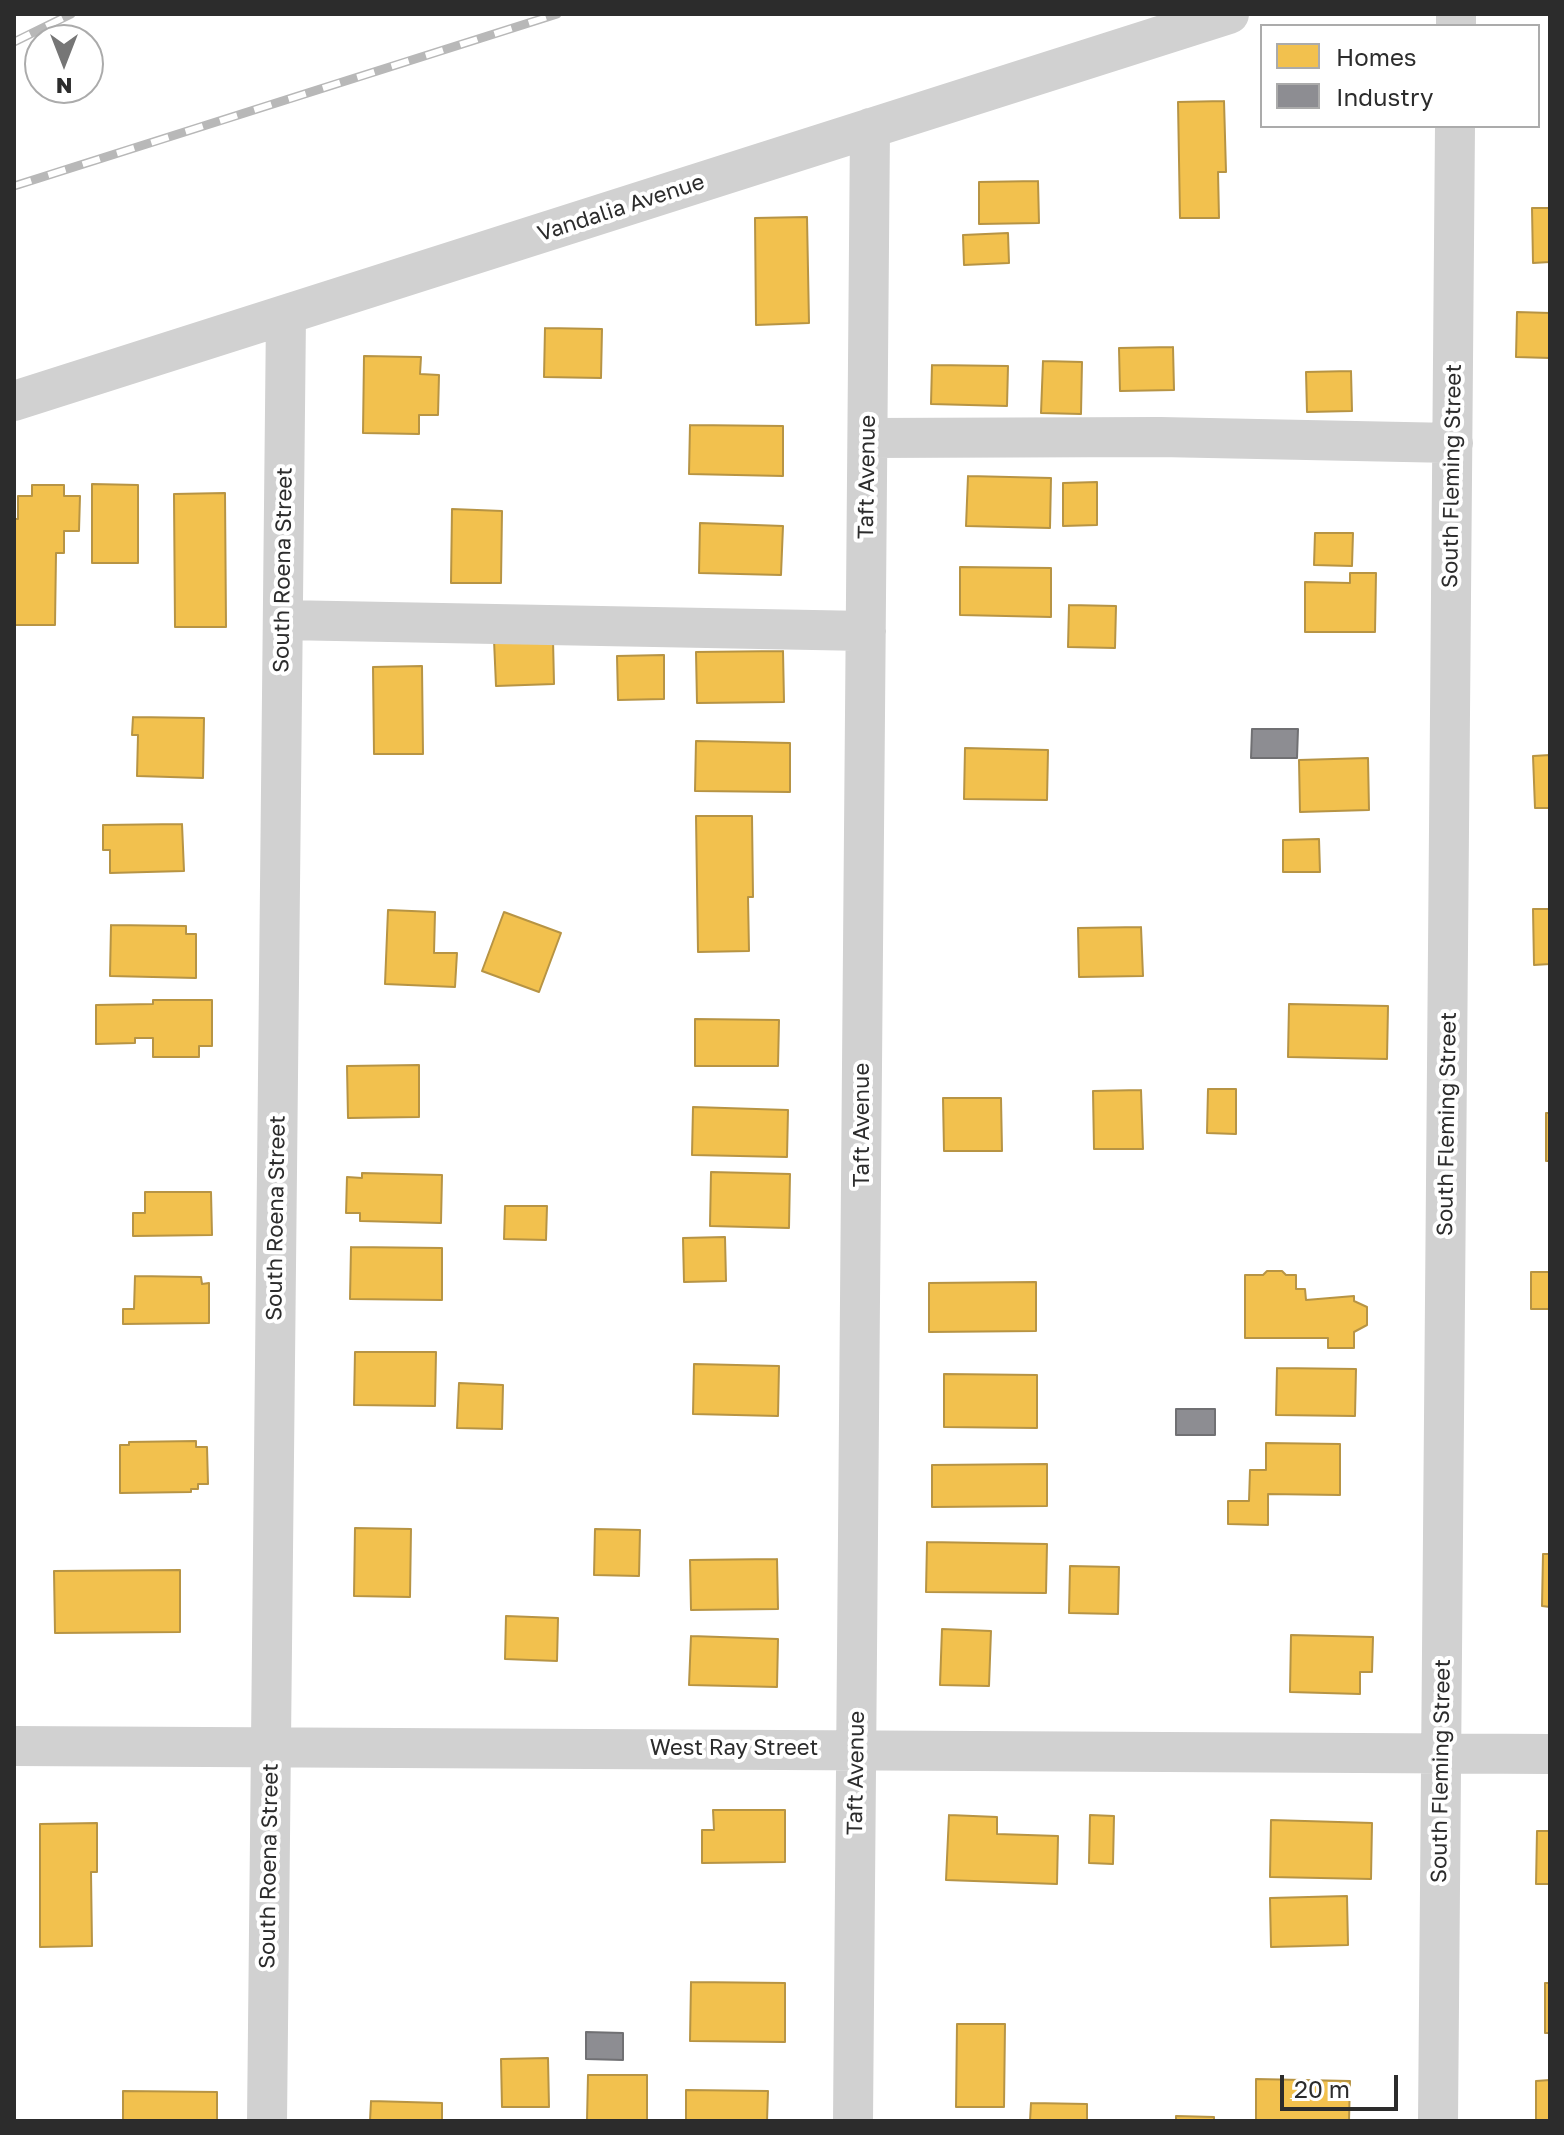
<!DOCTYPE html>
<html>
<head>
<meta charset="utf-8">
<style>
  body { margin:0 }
  #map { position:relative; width:1564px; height:2135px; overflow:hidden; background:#fff; font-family:"Golos Text",sans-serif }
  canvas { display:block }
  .frame { position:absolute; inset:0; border:16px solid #2c2c2c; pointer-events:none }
  .legend { position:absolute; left:1260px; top:24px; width:280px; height:104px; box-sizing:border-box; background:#fff; border:2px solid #ababab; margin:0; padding:10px 14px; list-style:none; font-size:24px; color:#2c2c2c }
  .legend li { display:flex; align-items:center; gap:16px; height:40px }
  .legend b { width:40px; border:2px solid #ababab }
  .north { position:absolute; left:24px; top:24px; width:80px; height:80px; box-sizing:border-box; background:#fff; border:2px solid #ababab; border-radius:50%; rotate:180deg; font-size:22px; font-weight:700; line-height:32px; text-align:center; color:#2c2c2c }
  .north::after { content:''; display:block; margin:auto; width:28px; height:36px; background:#767676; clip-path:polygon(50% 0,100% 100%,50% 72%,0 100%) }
  .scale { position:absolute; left:1280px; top:2075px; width:118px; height:36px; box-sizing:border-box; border:4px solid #2c2c2c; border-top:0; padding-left:10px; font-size:24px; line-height:28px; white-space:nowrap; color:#2c2c2c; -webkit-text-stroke:6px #fff; paint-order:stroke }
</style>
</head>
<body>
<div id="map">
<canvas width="1564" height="2135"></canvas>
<div class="frame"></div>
<ul class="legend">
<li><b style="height:22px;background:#f2c14e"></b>Homes</li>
<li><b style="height:22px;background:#8d8d92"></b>Industry</li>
</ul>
<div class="north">N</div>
<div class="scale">20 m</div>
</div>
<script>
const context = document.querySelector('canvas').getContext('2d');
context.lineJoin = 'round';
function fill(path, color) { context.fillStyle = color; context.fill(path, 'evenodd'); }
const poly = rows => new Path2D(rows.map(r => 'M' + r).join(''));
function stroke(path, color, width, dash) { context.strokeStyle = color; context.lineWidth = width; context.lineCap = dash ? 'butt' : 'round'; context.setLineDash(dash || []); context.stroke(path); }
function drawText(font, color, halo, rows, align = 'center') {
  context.font = font + ' "Golos Text",sans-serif'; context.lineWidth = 8; context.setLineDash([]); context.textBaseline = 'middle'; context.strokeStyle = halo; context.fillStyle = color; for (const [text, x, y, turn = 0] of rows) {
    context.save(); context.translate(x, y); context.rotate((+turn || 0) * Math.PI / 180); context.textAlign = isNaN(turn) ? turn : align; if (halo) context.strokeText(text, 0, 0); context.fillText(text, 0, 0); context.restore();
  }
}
const homes = poly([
  [1224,101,1226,172,1218,172,1219,218,1180,218,1178,102,1224,101],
  [1038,181,1039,223,979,224,979,182,1038,181],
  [1532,208,1550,208,1550,262,1533,263,1532,208],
  [807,217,809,323,756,325,755,218,807,217],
  [1008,233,1009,263,964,265,963,235,1008,233],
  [1517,312,1550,313,1550,358,1516,357,1517,312],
  [545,328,602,329,601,378,544,377,545,328],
  [1173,347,1174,390,1120,391,1119,348,1173,347],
  [364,356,421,357,420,374,439,375,438,415,419,415,419,434,363,433,364,356],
  [1043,361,1082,362,1081,414,1041,413,1043,361],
  [932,365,1008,366,1007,406,931,404,932,365],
  [1351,371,1352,411,1307,412,1306,372,1351,371],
  [690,425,783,426,783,476,689,474,690,425],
  [968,476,1051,478,1050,528,966,526,968,476],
  [1097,482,1097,525,1063,526,1063,483,1097,482],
  [92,484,138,485,138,563,92,563,92,484],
  [32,485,64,485,64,496,80,496,79,531,64,531,64,553,56,553,55,625,14,625,14,519,18,519,18,496,32,496,32,485],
  [225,493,226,627,175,627,174,494,225,493],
  [452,509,502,511,501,583,451,583,452,509],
  [700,523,783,526,781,575,699,573,700,523],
  [1315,533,1353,533,1352,566,1314,565,1315,533],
  [960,567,1051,568,1051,617,960,615,960,567],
  [1350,573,1376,573,1375,632,1305,632,1305,582,1350,583,1350,573],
  [1069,605,1116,606,1115,648,1068,647,1069,605],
  [553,639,554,684,496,686,494,640,553,639],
  [783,651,784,702,697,703,696,652,783,651],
  [664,655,664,699,618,700,617,656,664,655],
  [422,666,423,754,374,754,373,667,422,666],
  [133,717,204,718,203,778,137,776,138,735,132,735,133,717],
  [696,741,790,743,790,792,695,791,696,741],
  [965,748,1048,750,1047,800,964,799,965,748],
  [1550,755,1550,808,1535,808,1533,756,1550,755],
  [1368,758,1369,810,1300,812,1299,760,1368,758],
  [696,816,752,816,753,897,748,897,749,951,698,952,696,816],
  [182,824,184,871,110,873,110,850,103,850,103,825,182,824],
  [1319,839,1320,872,1283,872,1283,840,1319,839],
  [1533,909,1550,909,1550,964,1534,965,1533,909],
  [388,910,435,912,434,953,457,953,455,987,385,984,388,910],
  [504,912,561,933,539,992,482,971,504,912],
  [111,925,186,926,186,934,196,934,196,978,110,976,111,925],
  [1141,927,1143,976,1079,977,1078,928,1141,927],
  [153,1000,212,1000,212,1046,199,1046,199,1057,153,1057,153,1038,135,1038,135,1043,96,1044,96,1005,153,1004,153,1000],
  [1289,1004,1388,1006,1387,1059,1288,1057,1289,1004],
  [695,1019,779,1020,778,1066,695,1066,695,1019],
  [419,1065,419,1117,348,1118,347,1066,419,1065],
  [1208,1089,1236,1089,1236,1134,1207,1133,1208,1089],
  [1141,1090,1143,1149,1094,1149,1093,1091,1141,1090],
  [943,1098,1001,1098,1002,1151,944,1151,943,1098],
  [693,1107,788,1110,787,1157,692,1155,693,1107],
  [1546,1113,1550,1113,1550,1161,1546,1161,1546,1113],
  [711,1172,790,1174,789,1228,710,1226,711,1172],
  [362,1173,442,1175,441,1223,360,1221,360,1213,346,1213,347,1177,362,1178,362,1173],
  [145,1192,211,1192,212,1235,133,1236,133,1213,145,1213,145,1192],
  [505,1206,547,1206,546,1240,504,1239,505,1206],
  [725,1237,726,1281,684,1282,683,1238,725,1237],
  [351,1247,442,1248,442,1300,350,1299,351,1247],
  [1267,1271,1282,1271,1286,1275,1296,1275,1296,1289,1305,1289,1306,1300,1354,1296,1354,1301,1367,1307,1367,1325,1354,1332,1354,1348,1328,1348,1328,1338,1245,1338,1245,1275,1263,1275,1267,1271],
  [1531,1272,1550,1272,1550,1309,1531,1309,1531,1272],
  [135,1276,201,1277,202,1284,209,1283,209,1323,123,1324,123,1309,134,1309,135,1276],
  [1036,1282,1036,1331,929,1332,929,1283,1036,1282],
  [355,1352,436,1352,435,1406,354,1405,355,1352],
  [694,1364,779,1366,778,1416,693,1414,694,1364],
  [1277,1368,1356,1369,1355,1416,1276,1415,1277,1368],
  [944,1374,1037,1375,1037,1428,944,1427,944,1374],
  [459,1383,503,1385,502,1429,457,1428,459,1383],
  [196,1441,196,1447,207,1447,208,1484,198,1484,198,1489,191,1489,191,1492,120,1493,120,1445,129,1445,129,1442,196,1441],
  [1266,1443,1340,1444,1340,1495,1268,1494,1268,1525,1228,1524,1228,1501,1249,1501,1250,1470,1266,1470,1266,1443],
  [1047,1464,1047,1506,932,1507,932,1465,1047,1464],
  [355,1528,411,1529,410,1597,354,1596,355,1528],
  [595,1529,640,1530,639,1576,594,1575,595,1529],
  [927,1542,1047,1544,1046,1593,926,1592,927,1542],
  [1543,1554,1550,1554,1550,1607,1542,1606,1543,1554],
  [777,1559,778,1609,691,1610,690,1560,777,1559],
  [1070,1566,1119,1567,1118,1614,1069,1613,1070,1566],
  [180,1570,180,1632,55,1633,54,1571,180,1570],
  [506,1616,558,1618,557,1661,505,1659,506,1616],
  [942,1629,991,1631,989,1686,940,1685,942,1629],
  [1291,1635,1373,1637,1372,1672,1360,1672,1360,1694,1290,1692,1291,1635],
  [691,1636,778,1639,777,1687,689,1685,691,1636],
  [713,1810,785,1810,785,1862,702,1863,702,1830,714,1830,713,1810],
  [949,1815,997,1817,997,1834,1058,1836,1057,1884,946,1880,949,1815],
  [1090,1815,1114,1816,1113,1864,1089,1863,1090,1815],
  [1271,1820,1372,1823,1371,1879,1270,1877,1271,1820],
  [97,1823,97,1872,91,1872,92,1946,40,1947,40,1824,97,1823],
  [1537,1831,1550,1831,1550,1884,1536,1884,1537,1831],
  [1347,1896,1348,1945,1271,1947,1270,1898,1347,1896],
  [691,1982,785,1983,785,2042,690,2041,691,1982],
  [1545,1983,1550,1983,1550,2033,1545,2033,1545,1983],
  [957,2024,1005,2024,1004,2107,956,2107,957,2024],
  [548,2058,549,2107,502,2107,501,2059,548,2058],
  [588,2075,647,2075,647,2121,587,2120,588,2075],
  [1256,2079,1350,2081,1349,2121,1256,2121,1256,2079],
  [1550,2080,1550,2121,1536,2121,1536,2081,1550,2080],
  [686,2090,768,2091,767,2121,686,2121,686,2090],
  [123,2091,217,2092,217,2121,123,2121,123,2091],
  [371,2101,442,2103,442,2121,370,2121,371,2101],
  [1031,2103,1087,2104,1087,2121,1030,2121,1031,2103],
  [1176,2116,1214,2117,1214,2121,1176,2121,1176,2116]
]);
fill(homes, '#f2c14e');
stroke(homes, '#b79444', 2);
const industry = poly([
  [1252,729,1298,729,1297,758,1251,758,1252,729],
  [1176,1409,1215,1409,1215,1435,1176,1435,1176,1409],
  [586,2032,623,2033,623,2060,586,2059,586,2032]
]);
fill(industry, '#8d8d92');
stroke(industry, '#707073', 2);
stroke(poly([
  [1456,26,1456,14],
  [14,401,1229,14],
  [868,438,1160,437,1453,443],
  [283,620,866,631],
  [14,1746,1550,1754],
  [267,2121,286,315],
  [853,2121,870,128],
  [1438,2121,1455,126]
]), '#d1d1d1', 40);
const rail = poly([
  [14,42,71,14],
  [14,186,557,14]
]);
stroke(rail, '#b8b8b8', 9);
stroke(rail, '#fff', 6, [18]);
drawText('22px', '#2c2c2c', '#fff', [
  ["Vandalia Avenue",621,208,-18],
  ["South Fleming Street",1452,476,-89],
  ["Taft Avenue",867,477,-89],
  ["South Roena Street",283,570,-89],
  ["South Fleming Street",1447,1124,-89],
  ["Taft Avenue",862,1125,-90],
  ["South Roena Street",276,1218,-89],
  ["West Ray Street",734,1748],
  ["South Fleming Street",1441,1771,-89],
  ["Taft Avenue",856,1773,-89],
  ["South Roena Street",269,1866,-89]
]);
</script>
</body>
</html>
